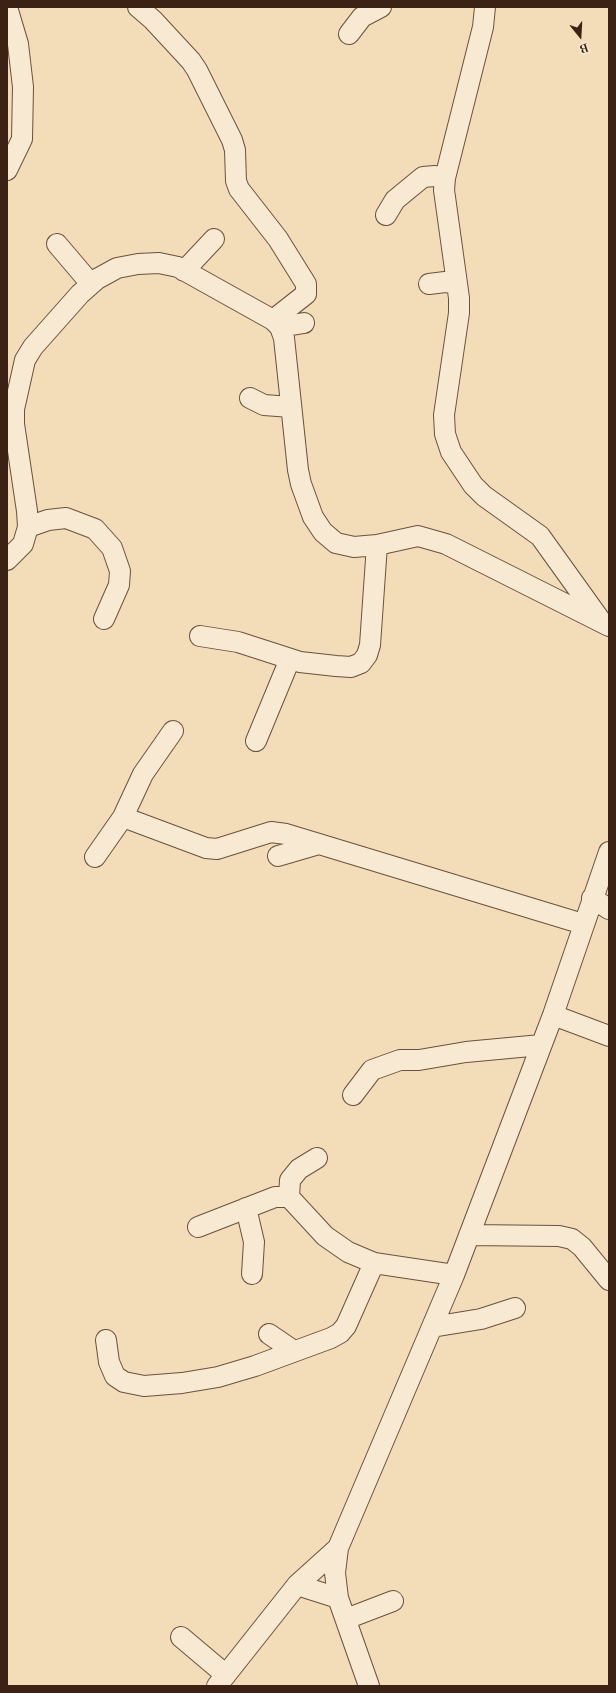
<!DOCTYPE html>
<html>
<head>
<meta charset="utf-8">
<style>
  body { margin:0 }
  #map { position:relative; width:616px; height:1693px; overflow:hidden; background:#f3ddb9; font-family:"Libre Bodoni",serif }
  canvas { display:block }
  .frame { position:absolute; inset:0; border:8px solid #3c2214; pointer-events:none }
  .north { position:absolute; left:560px; top:16px; width:40px; height:40px; -webkit-text-stroke:3px #f7e9d2; paint-order:stroke; rotate:162deg; font-size:11px; font-weight:700; line-height:16px; text-align:center; color:#3c2214 }
  .north::after { content:''; display:block; margin:auto; width:14px; height:18px; background:#3c2214; clip-path:polygon(50% 0,100% 100%,50% 72%,0 100%) }
</style>
</head>
<body>
<div id="map">
<canvas width="616" height="1693"></canvas>
<div class="frame"></div>
<div class="north">B</div>
</div>
<script>
const context = document.querySelector('canvas').getContext('2d');
context.lineJoin = 'round';
const poly = rows => new Path2D(rows.map(r => 'M' + r).join(''));
function stroke(path, color, width, dash) { context.strokeStyle = color; context.lineWidth = width; context.lineCap = dash ? 'butt' : 'round'; context.setLineDash(dash || []); context.stroke(path); }
const minor = poly([
  [138,7,153,20,191,61,197,70,232,140,235,150,236,181,239,189,278,239,306,284,306,294,273,320],
  [485,7,483,27,445,178,444,190,459,298,459,313,444,415,445,434,451,452,473,485,484,496,540,536,601,621],
  [349,34,362,17,381,7],
  [7,170,22,139,23,87,18,44,7,7],
  [386,215,395,200,423,177,435,176,445,178],
  [57,244,91,284],
  [184,271,214,239],
  [429,284,445,282,457,284],
  [280,327,304,323],
  [250,398,264,405,291,407],
  [28,527,48,520,66,518,95,529,112,548,120,571,119,585,104,619],
  [7,560,23,544,28,527,27,511,14,424,14,409,25,360,33,347,80,294,97,279,117,268,138,264,159,263,178,267,273,320,280,327,284,338,298,470,301,484,313,517,323,532,336,543,354,547,377,545,418,536,446,544,609,626],
  [200,636,238,642,300,662,336,666,351,667,361,663,367,655,370,645,377,545],
  [256,741,290,659],
  [123,817,206,848,217,849,271,832,286,834,583,924],
  [278,856,319,844],
  [95,857,123,817,143,774,173,731],
  [592,898,609,909],
  [553,1015,609,1036],
  [353,1095,372,1070,400,1060,419,1060,466,1052,541,1045],
  [317,1158,299,1169,290,1180,289,1197,325,1236,348,1252,374,1263,454,1275],
  [246,1208,254,1242,252,1274],
  [198,1227,275,1197,289,1197],
  [469,1235,559,1236,572,1239,582,1247,609,1280],
  [432,1327,481,1319,515,1308],
  [269,1334,294,1351],
  [106,1340,109,1362,115,1376,124,1382,144,1386,182,1383,218,1377,255,1366,331,1338,340,1333,346,1326,374,1263],
  [297,1585,338,1598],
  [346,1619,393,1601],
  [181,1637,226,1675],
  [217,1686,297,1585,338,1548],
  [369,1686,338,1598,335,1573,338,1548,454,1275,553,1015,609,852]
]);
stroke(minor, '#6a513d', 22);
stroke(minor, '#f7e9d2', 20);
</script>
</body>
</html>
